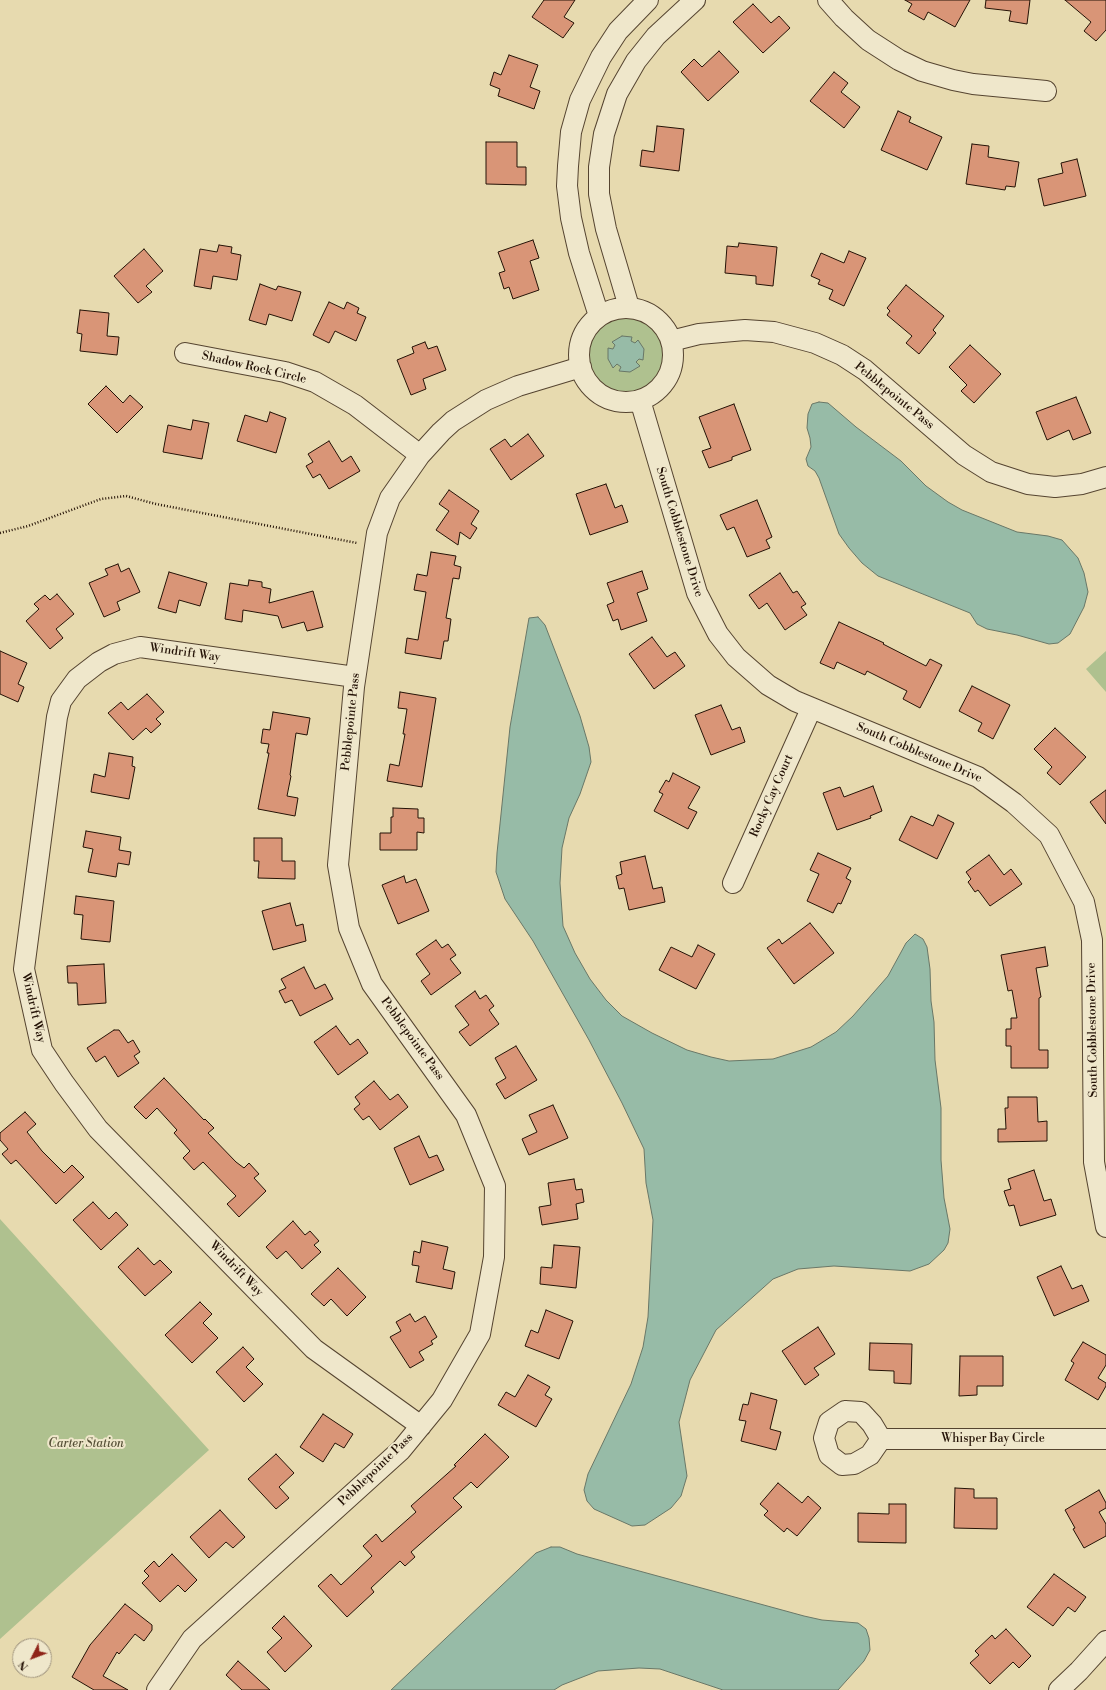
<!DOCTYPE html>
<html>
<head>
<meta charset="utf-8">
<style>
  body { margin:0 }
  #map { position:relative; width:1106px; height:1690px; overflow:hidden; background:#e7daaf; font-family:"Libre Bodoni",serif }
  canvas { display:block }
  .north { position:absolute; left:12px; top:1638px; width:40px; height:40px; box-sizing:border-box; background:#efe7cb; border:1px solid #9e927c; border-radius:50%; rotate:228deg; font-size:11px; font-weight:700; line-height:16px; text-align:center; color:#241206 }
  .north::after { content:''; display:block; margin:auto; width:14px; height:18px; background:#8f2418; clip-path:polygon(50% 0,100% 100%,50% 72%,0 100%) }
</style>
</head>
<body>
<div id="map">
<canvas width="1106" height="1690"></canvas>
<div class="north">N</div>
</div>
<script>
const context = document.querySelector('canvas').getContext('2d');
context.lineJoin = 'round';
function fill(path, color) { context.fillStyle = color; context.fill(path, 'evenodd'); }
const poly = rows => new Path2D(rows.map(r => 'M' + r).join(''));
function stroke(path, color, width, dash) { context.strokeStyle = color; context.lineWidth = width; context.lineCap = dash ? 'butt' : 'round'; context.setLineDash(dash || []); context.stroke(path); }
function drawText(font, color, halo, rows, align = 'center') {
  context.font = font + ' "Libre Bodoni",serif'; context.lineWidth = 4; context.setLineDash([]); context.textBaseline = 'middle'; context.strokeStyle = halo; context.fillStyle = color; for (const [text, x, y, turn = 0] of rows) {
    context.save(); context.translate(x, y); context.rotate((+turn || 0) * Math.PI / 180); context.textAlign = isNaN(turn) ? turn : align; if (halo) context.strokeText(text, 0, 0); context.fillText(text, 0, 0); context.restore();
  }
}
fill(poly([
  '587 354a39 39 0 1 1 78 0a39 39 0 1 1-78 0Z',
  [1106,651,1106,692,1086,669],
  [0,1219,209,1450,0,1639]
]), '#afc18f');
const water = poly([
  [622,336,632,337,631,341,635,343,638,340,644,349,643,360,639,359,636,362,640,366,630,372,619,371,621,367,617,364,613,368,608,359,608,348,613,349,615,345,612,342,622,336],
  [819,402,828,403,856,427,901,461,926,486,948,502,962,510,1017,532,1048,536,1062,540,1078,558,1084,573,1088,592,1084,607,1070,634,1058,643,1049,644,1017,635,987,629,977,624,970,613,878,576,862,563,849,548,839,534,819,478,815,471,808,466,806,459,811,447,810,438,807,428,808,414,812,404,819,402],
  [538,617,545,625,580,716,589,747,591,762,580,794,569,818,562,848,560,883,563,926,575,953,590,979,606,1000,622,1016,652,1033,687,1050,711,1057,729,1061,773,1059,811,1047,836,1032,853,1016,888,976,906,943,915,934,923,939,927,947,930,969,931,1001,934,1022,935,1060,941,1108,941,1160,944,1198,950,1229,948,1243,944,1250,929,1264,910,1271,834,1266,798,1269,773,1279,716,1330,690,1380,679,1422,687,1476,681,1496,671,1508,645,1525,632,1526,594,1509,587,1501,584,1490,588,1474,631,1384,643,1347,648,1317,653,1220,646,1183,644,1149,622,1103,589,1040,533,941,505,899,496,872,497,853,510,727,529,618,538,617],
  [551,1547,560,1547,577,1554,804,1616,822,1620,858,1623,866,1629,869,1638,870,1650,864,1661,838,1690,723,1690,660,1669,639,1668,598,1671,562,1685,554,1690,391,1690,536,1553,551,1547]
]);
fill(water, '#97bba7');
stroke(water, '#697767', 1);
const building = poly([
  [544,0,575,0,564,17,574,23,563,38,532,17,544,0],
  [905,0,970,0,955,27,928,12,924,20,908,11,912,4,905,0],
  [986,0,1030,0,1027,24,1009,21,1011,11,985,8,986,0],
  [1065,0,1106,0,1106,30,1096,41,1084,31,1091,22,1065,0],
  [753,4,771,23,779,16,790,28,763,53,733,22,753,4],
  [719,51,739,72,708,101,681,72,694,59,702,67,719,51],
  [509,55,538,65,530,87,540,91,534,109,498,96,500,89,490,85,494,72,501,75,509,55],
  [834,72,848,83,841,92,860,107,844,128,810,101,834,72],
  [898,111,911,117,909,122,942,137,927,170,881,150,898,111],
  [657,126,684,129,679,171,640,166,642,150,654,152,657,126],
  [486,142,517,142,517,167,526,167,526,185,486,184,486,142],
  [972,144,989,146,988,157,1019,162,1015,187,1006,186,1005,190,966,184,972,144],
  [1077,159,1086,196,1044,206,1038,179,1063,173,1061,163,1077,159],
  [533,240,539,258,530,261,539,290,513,299,509,287,504,289,499,273,505,271,498,252,533,240],
  [739,243,777,247,773,286,756,284,756,276,725,273,727,246,738,247,739,243],
  [219,245,232,247,231,253,241,255,237,280,213,276,211,289,194,286,200,249,217,252,219,245],
  [144,249,163,271,146,286,152,292,138,303,114,276,144,249],
  [849,251,866,258,844,306,829,299,833,290,818,284,820,280,811,276,821,253,844,263,849,251],
  [260,284,276,290,278,286,301,292,292,321,269,314,266,325,249,320,260,284],
  [906,285,944,316,933,330,936,333,919,354,906,343,912,336,887,315,890,311,887,308,906,285],
  [329,302,344,309,347,302,359,308,357,313,366,317,356,341,335,331,329,343,313,335,329,302],
  [80,310,109,313,107,336,119,337,117,355,80,351,82,334,77,333,80,310],
  [425,342,428,349,437,346,446,370,423,379,426,389,411,395,397,360,414,353,412,347,425,342],
  [970,345,1001,374,974,403,961,391,967,385,949,367,970,345],
  [106,386,123,403,130,395,143,407,117,433,88,404,106,386],
  [1076,397,1091,433,1073,440,1069,430,1047,440,1036,412,1076,397],
  [734,404,751,450,732,457,732,460,709,468,702,451,711,448,699,417,734,404],
  [270,412,286,418,276,453,237,441,245,415,267,422,270,412],
  [193,420,209,423,202,459,163,452,168,425,191,430,193,420],
  [528,434,544,456,511,480,490,449,505,439,511,447,528,434],
  [329,441,342,462,351,456,360,471,329,489,320,474,313,478,306,466,313,462,308,454,329,441],
  [606,484,615,508,622,505,628,522,590,535,576,494,606,484],
  [449,490,479,511,471,524,477,528,470,539,460,532,458,545,436,530,449,511,439,504,449,490],
  [757,500,772,537,766,540,770,548,747,557,734,527,727,530,720,515,757,500],
  [431,552,456,556,454,565,461,567,459,579,453,578,446,618,451,619,448,641,444,641,441,659,405,653,407,638,418,640,426,592,414,590,417,574,427,576,431,552],
  [118,564,121,572,129,568,140,592,117,602,120,610,104,617,89,583,108,575,105,569,118,564],
  [642,571,648,589,637,593,647,621,621,630,618,619,613,621,607,605,614,602,607,583,642,571],
  [169,572,207,583,200,606,179,600,176,613,158,608,169,572],
  [780,573,793,593,797,591,806,604,801,607,807,615,785,630,767,603,759,609,749,595,780,573],
  [249,580,262,582,262,587,271,589,269,603,313,591,323,627,307,631,304,622,282,628,278,616,243,610,242,622,225,619,230,583,248,586,249,580],
  [57,594,74,614,56,629,63,638,50,649,26,621,39,609,34,604,45,595,50,600,57,594],
  [839,622,884,643,883,644,926,666,930,659,942,665,920,708,903,699,907,691,867,671,865,675,837,662,834,669,820,663,839,622],
  [652,637,667,657,675,652,685,666,654,689,629,654,652,637],
  [0,651,27,663,18,684,24,687,18,702,0,694,0,651],
  [972,686,1010,705,993,739,978,731,982,723,959,711,972,686],
  [400,692,436,698,422,787,387,781,390,764,399,766,405,734,403,734,407,709,398,708,400,692],
  [147,694,164,712,156,719,161,724,151,733,146,728,133,740,108,713,121,702,128,710,147,694],
  [721,705,732,730,740,727,745,742,711,755,695,715,721,705],
  [273,712,310,718,307,735,296,733,290,775,291,776,287,796,298,798,295,816,258,809,269,753,267,753,269,744,261,743,263,729,270,730,273,712],
  [1055,728,1086,757,1060,785,1047,773,1052,767,1034,749,1055,728],
  [109,753,133,757,132,766,135,767,129,799,91,792,94,774,105,777,109,753],
  [673,773,700,787,688,808,697,812,688,829,654,811,663,794,659,792,666,780,669,782,673,773],
  [873,786,882,811,870,816,871,818,837,830,823,793,840,787,844,797,873,786],
  [1106,790,1106,824,1090,802,1106,790],
  [393,808,418,809,418,818,424,818,424,833,417,832,417,850,380,850,380,833,391,833,391,817,393,817,393,808],
  [938,815,954,823,937,859,899,840,911,816,933,826,938,815],
  [86,831,121,837,119,850,131,852,129,865,118,863,116,877,88,872,93,849,83,847,86,831],
  [254,838,282,838,282,861,295,861,295,879,258,878,259,861,254,861,254,838],
  [818,853,851,868,846,878,851,881,841,904,838,903,833,913,807,901,819,874,810,870,818,853],
  [989,855,1004,875,1011,869,1022,884,990,906,978,890,975,892,968,882,971,879,966,872,989,855],
  [645,856,653,889,662,887,665,902,629,910,624,888,619,889,616,876,622,874,620,862,645,856],
  [404,876,406,883,416,879,429,911,398,924,382,885,404,876],
  [76,896,114,901,110,942,81,939,83,915,74,914,76,896],
  [290,903,296,926,303,924,306,941,273,950,262,911,290,903],
  [810,923,834,953,794,984,767,948,779,939,782,944,810,923],
  [436,940,442,948,448,944,456,955,450,959,461,973,431,995,421,981,430,974,416,954,436,940],
  [698,945,715,954,696,989,659,970,671,947,692,957,698,945],
  [1045,947,1048,966,1036,968,1041,997,1039,998,1039,1050,1048,1050,1048,1068,1011,1068,1011,1046,1006,1046,1006,1029,1011,1029,1011,1018,1017,1018,1012,990,1008,991,1001,955,1045,947],
  [104,964,106,1003,78,1005,77,983,68,983,67,966,104,964],
  [304,967,315,989,325,984,333,999,300,1016,292,1000,285,1003,279,991,286,988,281,979,304,967],
  [475,991,480,999,486,995,494,1006,489,1010,499,1024,470,1046,459,1032,469,1025,455,1006,475,991],
  [336,1026,350,1045,358,1039,368,1053,338,1075,314,1042,336,1026],
  [114,1030,119,1030,128,1043,133,1040,140,1052,134,1056,139,1063,118,1077,105,1056,96,1062,87,1048,114,1030],
  [516,1046,537,1080,505,1099,496,1084,506,1078,495,1058,516,1046],
  [164,1078,204,1120,205,1119,214,1128,208,1133,236,1162,244,1168,249,1163,259,1174,254,1178,266,1191,239,1217,227,1204,236,1196,203,1162,194,1170,183,1158,190,1151,174,1133,177,1130,157,1108,146,1119,134,1107,164,1078],
  [374,1081,390,1100,398,1094,408,1107,380,1130,369,1116,363,1120,354,1109,360,1104,355,1097,374,1081],
  [1008,1097,1037,1097,1038,1122,1047,1121,1047,1141,998,1142,998,1129,1006,1129,1005,1108,1008,1108,1008,1097],
  [553,1105,568,1138,529,1155,522,1139,537,1132,529,1115,553,1105],
  [25,1112,36,1124,27,1132,42,1151,64,1173,72,1165,84,1177,56,1204,16,1160,11,1164,2,1154,8,1149,0,1140,0,1133,25,1112],
  [419,1136,429,1158,437,1155,444,1170,410,1185,394,1148,419,1136],
  [1034,1170,1044,1201,1051,1199,1056,1215,1020,1226,1014,1205,1009,1206,1004,1191,1011,1189,1008,1179,1034,1170],
  [574,1179,576,1190,582,1189,584,1202,576,1204,578,1219,542,1225,539,1207,551,1205,548,1183,574,1179],
  [93,1202,109,1219,116,1212,128,1225,101,1250,73,1220,93,1202],
  [293,1221,305,1235,310,1231,319,1241,314,1245,321,1252,302,1269,286,1251,277,1259,266,1247,293,1221],
  [422,1241,448,1247,443,1269,455,1272,452,1289,416,1282,419,1266,412,1265,414,1251,420,1253,422,1241],
  [554,1245,580,1247,576,1288,540,1284,541,1267,552,1268,554,1245],
  [138,1248,154,1265,160,1260,172,1272,145,1296,118,1267,138,1248],
  [1061,1266,1072,1289,1082,1285,1089,1301,1054,1316,1037,1277,1061,1266],
  [338,1268,366,1297,347,1316,331,1299,324,1306,311,1294,338,1268],
  [200,1302,212,1314,203,1323,218,1338,192,1363,165,1335,200,1302],
  [546,1310,573,1321,559,1359,525,1346,531,1330,538,1333,546,1310],
  [410,1314,415,1322,425,1316,437,1337,431,1341,433,1344,419,1352,424,1360,410,1368,390,1337,401,1331,396,1322,410,1314],
  [818,1327,835,1354,814,1368,819,1375,805,1385,782,1351,818,1327],
  [1083,1342,1106,1355,1106,1365,1098,1378,1106,1383,1106,1386,1098,1400,1065,1380,1074,1363,1071,1361,1083,1342],
  [870,1343,912,1344,911,1384,894,1383,894,1371,869,1370,870,1343],
  [243,1347,254,1359,246,1367,263,1384,244,1402,216,1372,243,1347],
  [960,1356,1003,1356,1003,1386,977,1386,977,1395,959,1396,960,1356],
  [528,1375,550,1387,545,1395,552,1399,536,1427,498,1405,506,1392,515,1397,528,1375],
  [751,1393,777,1400,770,1429,781,1432,776,1450,741,1441,746,1421,739,1420,743,1404,748,1405,751,1393],
  [323,1414,353,1434,344,1448,335,1443,323,1462,300,1447,323,1414],
  [485,1434,509,1457,477,1488,471,1482,453,1498,462,1507,411,1552,415,1557,405,1566,400,1561,371,1588,374,1592,347,1617,318,1586,331,1574,341,1585,372,1556,363,1546,376,1534,382,1542,416,1512,411,1506,456,1466,454,1465,485,1434],
  [276,1454,294,1473,279,1487,289,1498,276,1509,248,1479,276,1454],
  [778,1483,802,1503,808,1496,821,1508,797,1536,787,1528,784,1532,764,1515,768,1511,760,1504,778,1483],
  [955,1488,974,1489,974,1498,997,1498,997,1529,954,1528,955,1488],
  [1099,1490,1106,1503,1106,1508,1099,1512,1106,1524,1106,1536,1084,1548,1073,1529,1075,1528,1065,1510,1099,1490],
  [889,1504,906,1504,906,1543,858,1542,858,1513,889,1514,889,1504],
  [220,1510,245,1537,233,1548,226,1542,209,1558,190,1537,220,1510],
  [172,1554,197,1580,185,1592,178,1585,160,1602,142,1583,149,1576,144,1571,154,1561,159,1567,172,1554],
  [1054,1574,1086,1597,1075,1612,1068,1607,1053,1626,1027,1607,1054,1574],
  [125,1604,152,1625,152,1630,144,1641,135,1634,119,1654,117,1652,103,1676,128,1690,94,1690,72,1677,90,1645,125,1604],
  [284,1616,312,1646,285,1672,267,1652,282,1638,272,1628,284,1616],
  [1006,1629,1031,1656,1019,1668,1013,1662,990,1684,970,1663,979,1655,975,1651,992,1635,995,1639,1006,1629],
  [238,1661,270,1690,242,1690,226,1675,238,1661]
]);
fill(building, '#d99577');
stroke(building, '#241206', 1);
const minor = poly([
  [828,0,844,18,868,40,899,60,922,71,953,80,973,84,1046,91],
  [629,307,606,229,599,194,599,167,604,134,617,94,636,61,656,36,695,0],
  '579 355a47 47 0 1 1 94 0a47 47 0 1 1-94 0Z',
  [599,316,579,253,571,218,567,186,568,166,571,132,580,100,601,57,618,31,648,0],
  [671,341,699,334,745,330,774,332,815,343,842,355,865,370,964,455,991,472,1028,484,1055,487,1082,484,1106,477],
  [185,353,285,372,315,382,355,405,420,455],
  [640,400,697,593,718,634,736,657,768,685,795,701,978,777,1014,803,1049,835,1084,902,1092,940,1094,1162,1106,1227],
  [355,677,140,647,114,654,99,662,77,679,61,701,57,717,24,969,42,1050,64,1083,98,1129,314,1349,421,1426],
  [733,883,811,709],
  [845,1411,861,1412,872,1424,881,1439,870,1455,854,1464,842,1465,829,1455,824,1438,829,1422,845,1411],
  [881,1439,1106,1439],
  [157,1690,192,1639,401,1450,442,1400,480,1334,494,1257,495,1186,466,1115,372,984,349,928,338,865,354,687,377,533,390,498,420,455,441,432,453,421,486,400,518,386,581,367],
  [1059,1690,1079,1671,1106,1641]
]);
stroke(minor, '#554430', 22);
stroke(poly([
  [0,533,28,526,101,499,126,496,156,504,357,543]
]), '#241206', 2.5, [1, 2]);
stroke(minor, '#efe7cb', 20);
drawText('12px', '#241206', '#efe7cb', [
  ["Shadow Rock Circle",254,368,13],
  ["Pebblepointe Pass",894,396,39],
  ["South Cobblestone Drive",679,532,73],
  ["Windrift Way",185,653,8],
  ["Pebblepointe Pass",351,722,-84],
  ["South Cobblestone Drive",919,753,23],
  ["Rocky Cay Court",772,796,-66],
  ["Windrift Way",33,1008,77],
  ["South Cobblestone Drive",1093,1030,-91],
  ["Pebblepointe Pass",412,1039,54],
  ["Windrift Way",236,1269,46],
  ["Whisper Bay Circle",993,1439],
  ["Pebblepointe Pass",376,1470,-44]
]);
drawText('italic 12px', '#554f36', '#efe7cb', [
  ["Carter Station",86,1444]
]);
</script>
</body>
</html>
